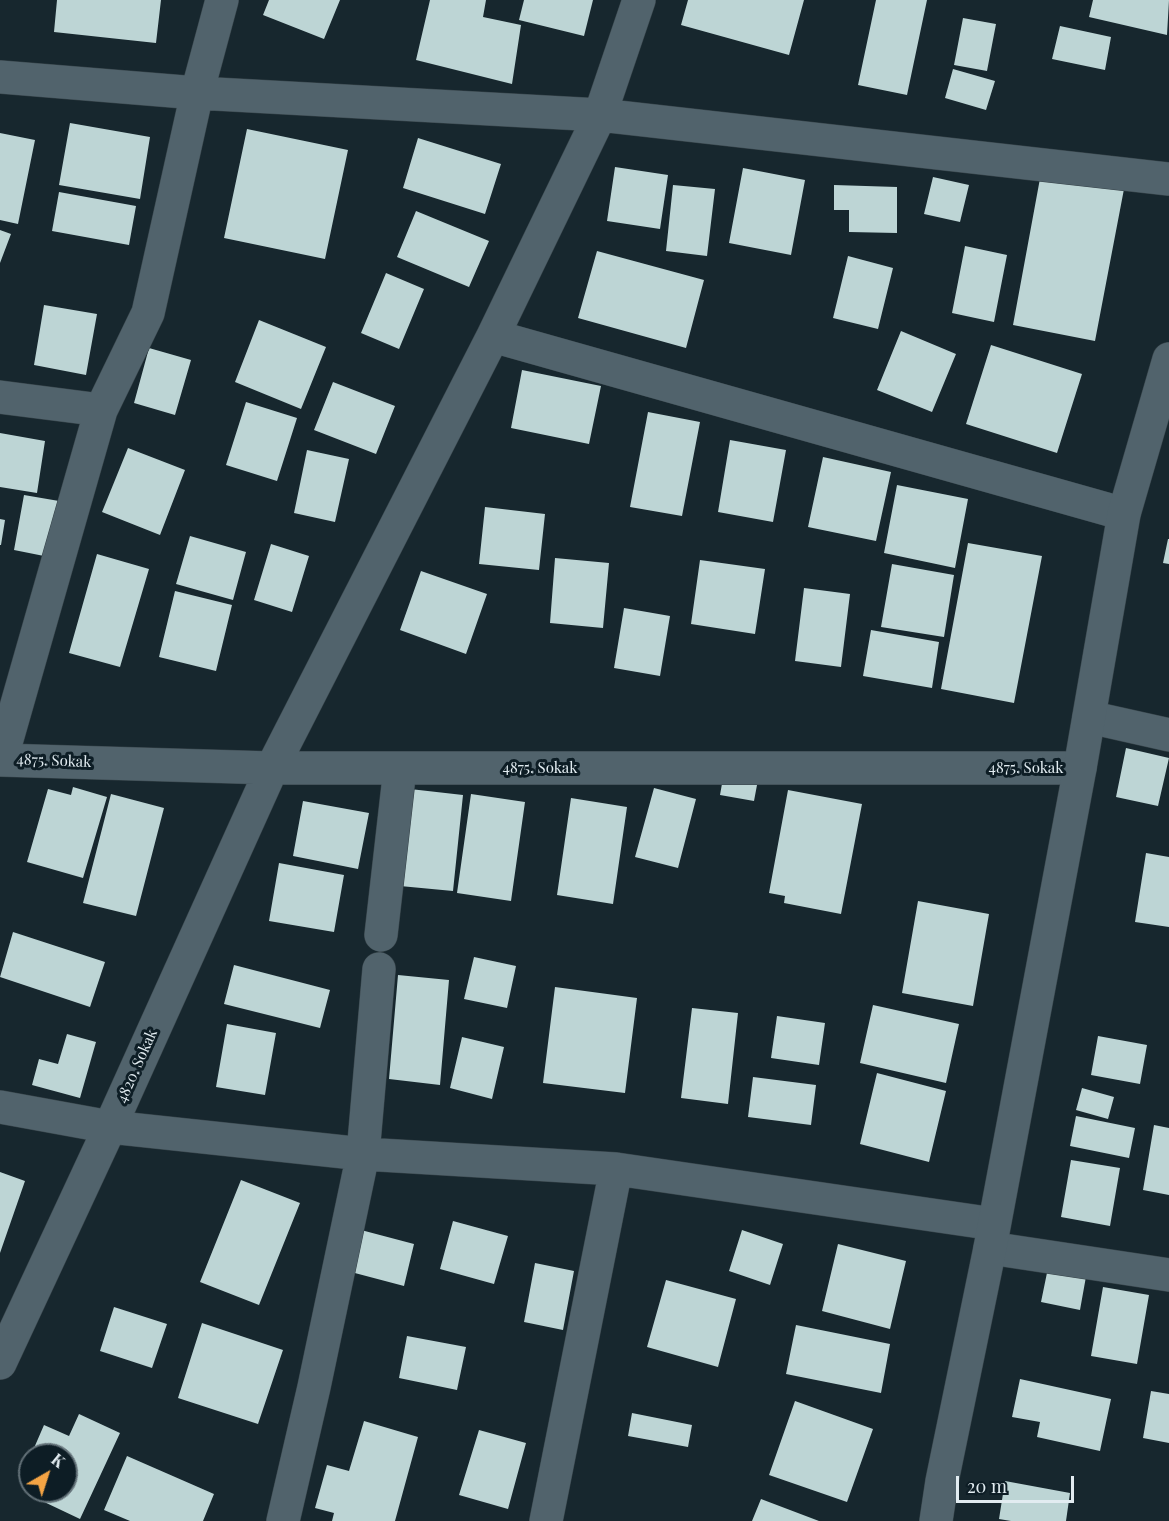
<!DOCTYPE html>
<html>
<head>
<meta charset="utf-8">
<style>
  body { margin:0 }
  #map { position:relative; width:1169px; height:1521px; overflow:hidden; background:#17272e; font-family:"Playfair Display",serif }
  canvas { display:block }
  .north { position:absolute; left:18px; top:1443px; width:60px; height:60px; box-sizing:border-box; background:#0d1d25; border:2px solid #627077; border-radius:50%; rotate:39deg; font-size:16px; font-weight:700; line-height:24px; text-align:center; color:#e2ecf1 }
  .north::after { content:''; display:block; margin:auto; width:21px; height:27px; background:#f4a444; clip-path:polygon(50% 0,100% 100%,50% 72%,0 100%) }
  .scale { position:absolute; left:956px; top:1476px; width:118px; height:27px; box-sizing:border-box; border:3px solid #e2ecf1; border-top:0; padding-left:8px; font-size:18px; line-height:21px; white-space:nowrap; color:#e2ecf1; -webkit-text-stroke:4px #0d1d25; paint-order:stroke }
</style>
</head>
<body>
<div id="map">
<canvas width="1169" height="1521"></canvas>
<div class="north">K</div>
<div class="scale">20 m</div>
</div>
<script>
const context = document.querySelector('canvas').getContext('2d');
context.lineJoin = 'round';
function fill(path, color) { context.fillStyle = color; context.fill(path, 'evenodd'); }
const poly = rows => new Path2D(rows.map(r => 'M' + r).join(''));
function stroke(path, color, width, dash) { context.strokeStyle = color; context.lineWidth = width; context.lineCap = dash ? 'butt' : 'round'; context.setLineDash(dash || []); context.stroke(path); }
function drawText(font, color, halo, rows, align = 'center') {
  context.font = font + ' "Playfair Display",serif'; context.lineWidth = 6; context.setLineDash([]); context.textBaseline = 'middle'; context.strokeStyle = halo; context.fillStyle = color; for (const [text, x, y, turn = 0] of rows) {
    context.save(); context.translate(x, y); context.rotate((+turn || 0) * Math.PI / 180); context.textAlign = isNaN(turn) ? turn : align; if (halo) context.strokeText(text, 0, 0); context.fillText(text, 0, 0); context.restore();
  }
}
fill(poly([
  [57,0,161,0,156,43,54,32],
  [269,0,340,0,324,39,263,15],
  [430,0,486,0,483,17,521,25,512,84,416,60],
  [524,0,593,0,584,36,519,20],
  [688,0,804,0,789,55,681,25],
  [876,0,927,0,907,95,858,85],
  [1093,0,1169,0,1167,35,1089,17],
  [963,18,996,24,987,71,954,65],
  [1060,26,1111,37,1105,70,1052,59],
  [953,69,995,81,986,110,945,98],
  [70,123,150,137,140,199,59,185],
  [247,129,348,150,325,259,224,238],
  [0,133,35,140,18,224,0,220],
  [418,138,501,164,485,214,403,188],
  [615,167,668,175,660,229,607,221],
  [743,168,805,180,791,255,729,243],
  [1041,173,1124,189,1095,341,1013,325],
  [933,177,969,185,960,222,924,214],
  [673,185,715,189,707,256,666,251],
  [834,185,897,187,897,233,849,232,849,210,834,210],
  [59,192,136,206,129,245,52,231],
  [416,211,489,241,469,287,397,257],
  [0,230,11,234,0,263],
  [965,246,1007,255,994,322,952,313],
  [597,251,704,280,686,348,578,318],
  [848,256,893,268,878,329,833,318],
  [386,273,424,289,399,349,361,333],
  [44,305,97,314,86,375,34,365],
  [259,320,326,347,301,409,235,382],
  [901,331,956,354,932,412,877,390],
  [991,345,1082,374,1057,453,966,424],
  [149,348,191,360,175,415,134,403],
  [522,370,601,386,589,444,511,428],
  [333,382,395,406,376,454,314,430],
  [246,402,297,418,277,481,226,465],
  [648,412,700,422,682,516,630,507],
  [0,433,45,441,37,493,0,487],
  [730,440,786,450,773,522,718,512],
  [128,448,185,470,160,535,102,512],
  [307,450,349,459,335,522,294,513],
  [823,457,891,472,876,541,808,527],
  [897,485,968,499,955,568,884,553],
  [24,495,59,501,49,557,14,550],
  [485,507,545,514,539,570,479,564],
  [0,519,5,520,1,545,0,545],
  [190,536,246,552,233,600,176,584],
  [1168,539,1169,539,1169,564,1163,563],
  [968,543,1042,556,1014,703,941,689],
  [271,544,309,556,292,612,254,600],
  [97,554,149,569,120,667,69,653],
  [555,558,609,563,603,628,550,623],
  [700,560,765,569,755,634,691,624],
  [892,564,954,575,944,637,881,627],
  [421,571,487,594,466,654,400,630],
  [804,588,850,594,841,667,795,661],
  [175,591,232,605,216,671,159,657],
  [624,608,670,616,660,676,614,668],
  [871,630,939,642,932,688,863,676],
  [1126,748,1169,758,1158,806,1116,797],
  [723,778,757,785,754,801,720,795],
  [73,787,107,797,83,878,27,862,48,789,71,795],
  [654,788,696,799,678,868,635,857],
  [410,789,463,795,453,891,400,886],
  [788,790,862,804,841,914,784,903,785,896,769,893],
  [111,794,164,808,136,916,83,903],
  [471,794,525,802,511,901,457,893],
  [571,798,627,807,613,904,557,895],
  [303,801,369,813,358,869,293,856],
  [1146,853,1169,857,1169,927,1135,922],
  [279,863,344,875,334,932,269,921],
  [918,901,989,914,973,1006,902,993],
  [13,932,105,962,90,1007,0,977],
  [474,957,516,966,507,1008,464,999],
  [234,965,330,990,320,1028,224,1004],
  [398,975,449,980,440,1085,389,1079],
  [555,987,637,998,625,1093,543,1083],
  [873,1005,959,1024,946,1083,860,1063],
  [692,1008,738,1013,728,1104,681,1098],
  [777,1016,825,1023,819,1065,771,1058],
  [227,1024,276,1033,265,1095,216,1087],
  [67,1034,96,1042,80,1098,32,1085,39,1059,58,1064],
  [1098,1036,1147,1045,1140,1084,1091,1075],
  [462,1037,504,1047,492,1099,450,1088],
  [877,1073,946,1091,929,1162,860,1144],
  [753,1077,816,1085,811,1125,748,1117],
  [1082,1088,1114,1097,1108,1119,1076,1110],
  [1076,1116,1135,1128,1129,1158,1070,1146],
  [1154,1125,1169,1128,1169,1195,1143,1190],
  [1071,1160,1120,1168,1110,1226,1061,1217],
  [0,1172,25,1181,0,1253],
  [241,1180,300,1203,259,1305,200,1282],
  [453,1221,508,1236,494,1284,440,1269],
  [361,1230,414,1244,404,1286,351,1272],
  [742,1230,783,1244,770,1285,729,1271],
  [838,1244,906,1261,890,1329,822,1311],
  [535,1263,574,1271,563,1330,524,1322],
  [1049,1263,1087,1271,1080,1310,1041,1302],
  [666,1280,736,1299,718,1367,647,1347],
  [1103,1287,1149,1295,1137,1364,1091,1356],
  [114,1307,167,1324,152,1368,100,1351],
  [202,1323,283,1350,258,1424,178,1398],
  [796,1325,890,1344,881,1393,786,1374],
  [407,1336,466,1347,457,1390,399,1378],
  [1020,1379,1111,1399,1100,1451,1037,1437,1040,1422,1012,1417],
  [1151,1391,1169,1394,1169,1443,1143,1438],
  [795,1401,873,1429,847,1502,769,1475],
  [632,1413,692,1425,688,1447,628,1436],
  [79,1414,120,1433,80,1519,40,1500,45,1491,66,1491,66,1455,31,1455,44,1425,69,1436],
  [364,1421,418,1437,395,1521,332,1521,334,1513,315,1508,327,1465,349,1471],
  [479,1430,526,1443,508,1509,459,1495],
  [30,1456,30,1479,21,1475],
  [127,1456,214,1494,203,1521,130,1521,104,1510],
  [1005,1481,1070,1493,1066,1521,1011,1521,999,1519],
  [761,1499,819,1521,752,1521]
]), '#bdd5d5');
const minor = poly([
  [0,77,197,93,600,115,1169,179],
  [493,336,1124,514],
  [0,397,101,410],
  [1089,717,1169,735],
  [0,760,272,768,1080,768],
  [1,760,101,410,148,313,197,93,222,0],
  [381,935,400,768],
  [0,1107,110,1127,363,1154,616,1169,994,1224],
  [990,1248,1169,1275],
  [0,1363,110,1127,272,768,493,336,600,115,639,0],
  [283,1521,314,1387,363,1154,379,969],
  [546,1521,616,1169]
]);
const tertiary = poly([
  [936,1521,942,1481,990,1248,1080,768,1124,514,1169,359]
]);
stroke(minor, '#38454b', 34);
stroke(tertiary, '#38454b', 34);
stroke(minor, '#51636c', 33);
stroke(tertiary, '#51636c', 33);
drawText('15px', '#e2ecf1', '#0d1d25', [
  ["4875. Sokak",54,761,2],
  ["4875. Sokak",540,768],
  ["4875. Sokak",1026,768],
  ["4820. Sokak",137,1066,-66]
]);
</script>
</body>
</html>
